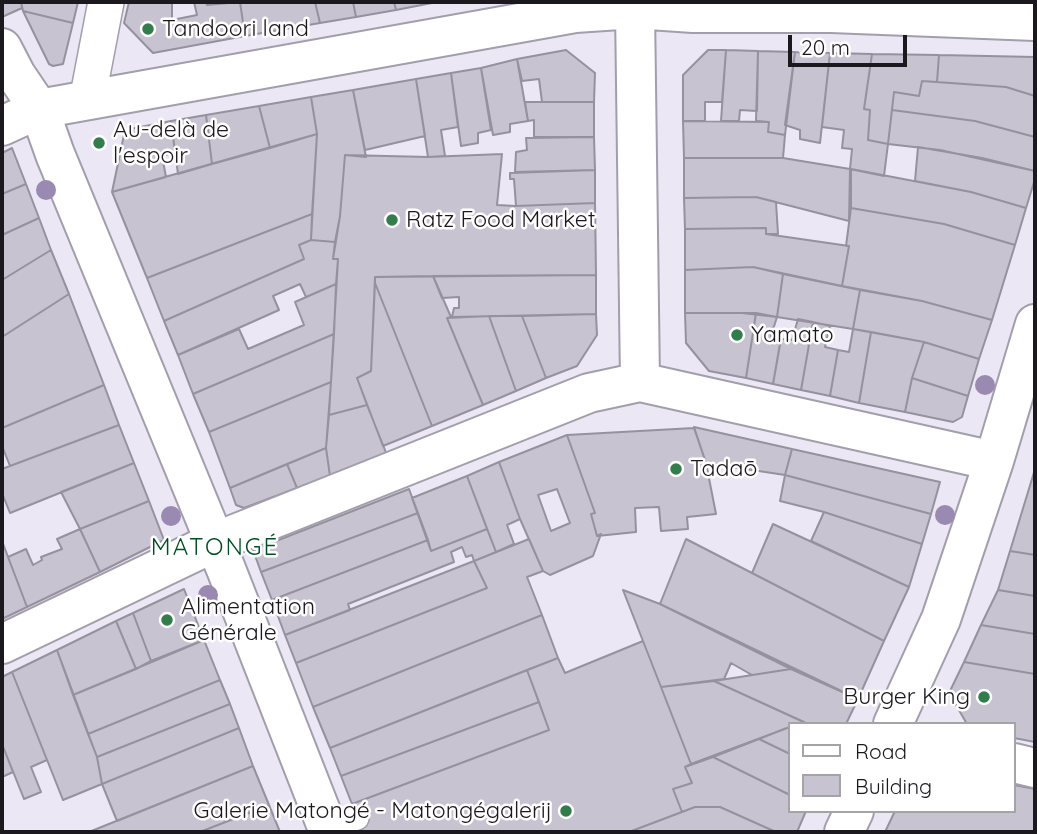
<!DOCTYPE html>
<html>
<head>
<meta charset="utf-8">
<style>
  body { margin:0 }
  #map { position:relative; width:1037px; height:834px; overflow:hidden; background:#ebe7f4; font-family:Quicksand,sans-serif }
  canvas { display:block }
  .frame { position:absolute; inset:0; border:4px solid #1b191e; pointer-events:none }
  .legend { position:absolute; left:788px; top:722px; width:228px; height:91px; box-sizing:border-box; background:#fff; border:2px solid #a4a3a5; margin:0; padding:9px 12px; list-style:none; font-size:21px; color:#1b191e }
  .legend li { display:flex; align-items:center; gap:14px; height:35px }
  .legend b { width:35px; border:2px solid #a4a3a5 }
  .scale { position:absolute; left:788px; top:35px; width:119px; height:32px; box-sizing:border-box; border:4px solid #1b191e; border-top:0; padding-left:9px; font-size:21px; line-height:24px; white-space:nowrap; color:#1b191e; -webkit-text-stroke:5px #fff; paint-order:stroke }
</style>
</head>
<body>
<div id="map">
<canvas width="1037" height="834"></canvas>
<div class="frame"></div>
<ul class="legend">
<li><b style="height:9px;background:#fff"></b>Road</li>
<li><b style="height:19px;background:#c8c3d0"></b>Building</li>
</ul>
<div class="scale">20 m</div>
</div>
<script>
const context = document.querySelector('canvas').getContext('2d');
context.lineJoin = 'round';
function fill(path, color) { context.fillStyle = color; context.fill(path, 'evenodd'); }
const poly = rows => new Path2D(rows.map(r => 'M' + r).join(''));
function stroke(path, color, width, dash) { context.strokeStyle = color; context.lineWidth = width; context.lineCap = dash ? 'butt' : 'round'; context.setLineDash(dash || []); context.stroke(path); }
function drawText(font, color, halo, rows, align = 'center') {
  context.font = font + ' Quicksand,sans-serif'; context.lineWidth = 5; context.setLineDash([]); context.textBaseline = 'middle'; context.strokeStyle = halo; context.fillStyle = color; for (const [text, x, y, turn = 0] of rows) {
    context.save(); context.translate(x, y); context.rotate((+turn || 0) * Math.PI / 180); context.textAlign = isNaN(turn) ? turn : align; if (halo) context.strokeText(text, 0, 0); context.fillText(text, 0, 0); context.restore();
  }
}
const building = poly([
  [2,2,21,2,22,8,2,17,2,2],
  [21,2,78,2,73,23,23,11,21,2],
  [129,2,172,2,172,20,197,15,194,2,206,2,207,5,240,2,245,36,153,53,124,23,129,2],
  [240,2,315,2,320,23,245,36,240,2],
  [315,2,353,2,356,17,320,23,315,2],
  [353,2,394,2,396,10,356,17,353,2],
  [394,2,437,2,396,10,394,2],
  [23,11,73,23,63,64,53,66,49,64,23,11],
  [566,50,595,73,594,102,542,102,539,79,522,81,517,59,566,50],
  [708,50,726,50,722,102,705,102,705,121,683,121,683,75,708,50],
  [726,50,758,51,757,111,740,110,739,121,721,121,726,50],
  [758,51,795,52,785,135,768,132,769,122,756,121,758,51],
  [795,52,830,53,820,143,800,139,800,130,785,125,795,52],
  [830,53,872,54,864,109,870,110,868,140,888,144,884,176,850,169,852,149,842,148,844,130,822,127,830,53],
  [872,54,939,55,937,82,922,81,919,96,894,92,888,144,868,140,870,110,864,109,872,54],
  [939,55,1035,57,1035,96,1006,87,937,82,939,55],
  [517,59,528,121,510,124,510,132,493,135,481,68,517,59],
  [481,68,491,130,478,133,478,143,461,146,451,73,481,68],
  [451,73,458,127,441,130,445,156,428,157,416,79,451,73],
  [416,79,425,136,365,150,353,90,416,79],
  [922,81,1006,87,1035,96,1035,137,975,121,892,110,894,92,919,96,922,81],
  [353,90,366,157,345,155,340,216,335,242,311,240,317,134,311,97,353,90],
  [311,97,317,134,270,148,259,106,311,97],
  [525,102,594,102,594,137,534,137,534,120,528,121,525,102],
  [259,106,270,148,212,164,206,115,259,106],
  [892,110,975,121,1035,137,1035,171,940,150,888,144,892,110],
  [206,115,212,164,178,174,171,121,206,115],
  [171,121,175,152,162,156,166,177,112,192,125,130,171,121],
  [683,121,769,122,768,132,785,135,783,158,684,158,683,121],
  [317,134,312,214,147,278,112,192,317,134],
  [594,137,595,170,515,172,516,152,527,150,526,138,594,137],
  [918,147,982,158,1035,171,1035,179,1026,208,971,192,915,181,918,147],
  [12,148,26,184,2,194,2,153,12,148],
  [502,154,497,205,516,206,595,203,596,275,375,277,371,371,357,378,367,405,329,415,338,259,333,259,340,216,345,155,428,157,502,154],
  [684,158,783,158,850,169,849,221,756,197,684,198,684,158],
  [851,169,971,192,1026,208,1015,245,944,224,851,208,851,169],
  [595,170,595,203,516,206,514,179,510,179,510,173,595,170],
  [26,184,39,218,2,235,2,194,26,184],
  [756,197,776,202,778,234,766,234,766,228,685,229,684,198,756,197],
  [851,208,944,224,1015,245,992,320,922,301,842,286,849,246,846,246,851,208],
  [312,214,311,240,299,245,304,259,164,321,147,278,312,214],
  [39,218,51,250,2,280,2,235,39,218],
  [766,228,766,234,849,246,842,286,753,267,685,270,685,229,766,228],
  [311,240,335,242,333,259,338,259,336,284,306,297,300,284,273,296,279,310,178,355,164,321,304,259,299,245,311,240],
  [51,250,69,294,2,337,2,280,51,250],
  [753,267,783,274,777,317,742,313,685,313,685,270,753,267],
  [783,274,860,290,853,329,777,317,783,274],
  [596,275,596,314,452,317,454,308,459,308,459,297,442,298,433,276,596,275],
  [433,276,451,317,447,318,483,405,432,426,375,283,375,277,433,276],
  [375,283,432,426,383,446,357,378,371,371,375,283],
  [336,284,334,334,193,394,178,355,239,329,248,349,304,325,295,302,336,284],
  [860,290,922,301,992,320,979,359,924,342,853,329,860,290],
  [69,294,104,385,2,428,2,337,69,294],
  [685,313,756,313,746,378,709,371,686,343,685,313],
  [756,313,777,317,771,336,781,338,773,384,746,378,756,313],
  [596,314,597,335,577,366,546,378,522,316,596,314],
  [489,316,522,316,546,378,516,391,489,316],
  [489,316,516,391,483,405,447,318,489,316],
  [798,319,813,322,801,390,773,384,781,339,792,340,798,319],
  [813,322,830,326,825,347,838,350,830,396,801,390,813,322],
  [853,329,871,332,859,403,830,396,838,350,849,352,853,329],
  [871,332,924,342,912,378,905,412,859,403,871,332],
  [334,334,331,382,209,432,193,394,334,334],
  [924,342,979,359,968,396,912,378,924,342],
  [912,378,968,396,962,417,953,422,905,412,912,378],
  [331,382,326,448,230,488,209,432,331,382],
  [104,385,119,425,10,466,2,446,2,428,104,385],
  [367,405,387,455,330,476,326,448,329,415,367,405],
  [119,425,134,463,10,513,2,493,2,469,119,425],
  [694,427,792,449,785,475,706,463,694,427],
  [694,428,706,463,716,514,687,517,688,529,661,531,659,507,635,508,636,532,597,536,591,514,595,513,567,435,694,428],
  [567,435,595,513,591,514,597,536,601,534,593,556,550,575,543,571,520,519,499,462,567,435],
  [557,489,570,523,551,531,538,495,557,489],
  [326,448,330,476,297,488,287,464,326,448],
  [792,449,940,482,931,514,785,475,792,449],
  [499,462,520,519,507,525,514,544,496,552,467,476,499,462],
  [134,463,149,501,80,529,61,492,134,463],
  [287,464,297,488,244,508,236,505,230,488,287,464],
  [1035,469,1035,555,1010,551,1035,469],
  [785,475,931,514,922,544,824,512,780,501,785,475],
  [467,476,487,529,431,551,412,498,467,476],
  [409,489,418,513,261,572,253,550,409,489],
  [149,501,164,540,100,572,80,529,149,501],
  [824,512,922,544,909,587,811,541,824,512],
  [418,513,428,540,272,600,261,572,418,513],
  [773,524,909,587,884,641,752,573,773,524],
  [80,529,100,572,27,607,8,557,26,549,33,565,42,560,41,557,62,549,57,539,80,529],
  [487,529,496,552,474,561,472,555,466,557,462,547,451,552,454,562,348,604,350,610,285,635,272,600,428,540,431,551,487,529],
  [529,539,543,571,527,577,542,615,313,707,296,663,487,588,474,561,529,539],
  [686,539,884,641,858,699,660,604,686,539],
  [2,541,27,607,2,619,2,541],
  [1010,551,1035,555,1035,596,998,590,1010,551],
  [474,561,487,588,296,663,285,635,474,561],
  [184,589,204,640,151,661,133,613,184,589],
  [623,590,660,604,791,669,752,675,731,663,724,679,661,687,623,590],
  [998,590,1035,596,1035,634,981,625,998,590],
  [133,613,151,661,136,669,116,621,133,613],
  [542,615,558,658,330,748,313,707,542,615],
  [116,621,136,669,73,695,57,650,116,621],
  [981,625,1035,634,1035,674,964,662,981,625],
  [204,640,220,680,88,734,73,695,204,640],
  [643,641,691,764,685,767,692,783,673,789,682,812,629,832,363,832,352,804,549,730,527,670,558,658,565,673,643,641],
  [57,650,97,757,102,784,63,800,12,672,57,650],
  [964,662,1035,674,1035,742,1014,738,1014,724,967,724,949,693,964,662],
  [791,669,858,699,846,724,808,724,714,681,791,669],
  [527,670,539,702,341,776,330,748,527,670],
  [12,672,47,760,31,767,41,792,24,799,2,744,2,677,12,672],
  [220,680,230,704,97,757,88,734,220,680],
  [714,681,804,722,790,724,790,727,691,764,661,687,714,681],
  [539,702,549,730,352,804,341,776,539,702],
  [230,704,239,728,102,784,97,757,230,704],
  [790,727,790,754,759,739,784,729,790,727],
  [239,728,253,766,117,821,102,784,239,728],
  [759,739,790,754,790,795,713,757,759,739],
  [2,744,13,772,2,777,2,744],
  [713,757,790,795,790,811,806,811,797,832,776,832,720,807,695,807,682,812,673,789,692,783,685,767,713,757],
  [253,766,269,805,200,832,89,832,253,766],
  [1014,785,1035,789,1035,832,885,832,895,811,1014,811,1014,785],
  [269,805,280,832,200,832,269,805],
  [695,807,720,807,776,832,629,832,695,807]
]);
fill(building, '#c8c3d0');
stroke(building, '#96919e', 2);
const service = poly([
  [328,829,357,818]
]);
const pedestrian = poly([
  [87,101,106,2]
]);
const minor = poly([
  [635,9,640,382],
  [2,126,39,109,575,13,635,9,693,13,831,13,1035,21],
  [2,644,215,542,589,393,640,382,994,461],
  [893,724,941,619,994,461,1035,324],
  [1014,763,1035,768],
  [844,832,854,811]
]);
const tertiary = poly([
  [2,48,16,75,39,109,55,154,226,569,329,832]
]);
stroke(service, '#a29eab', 26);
stroke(pedestrian, '#a29eab', 38);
stroke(minor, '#a29eab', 42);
stroke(tertiary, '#a29eab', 42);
stroke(service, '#fff', 23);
stroke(pedestrian, '#fff', 35);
stroke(minor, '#fff', 38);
stroke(tertiary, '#fff', 38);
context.fillStyle = '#9a89b1';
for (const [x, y] of [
  [46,190],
  [985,385],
  [945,515],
  [171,516],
  [208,595]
]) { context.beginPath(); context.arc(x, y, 10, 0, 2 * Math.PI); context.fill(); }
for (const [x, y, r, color] of [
  [148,29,7,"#327d4b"],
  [99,143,7,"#327d4b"],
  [392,220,7,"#327d4b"],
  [737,335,7,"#327d4b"],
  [676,469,7,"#327d4b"],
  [167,620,7,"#327d4b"],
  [984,697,7,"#327d4b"],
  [566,811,7,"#327d4b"]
]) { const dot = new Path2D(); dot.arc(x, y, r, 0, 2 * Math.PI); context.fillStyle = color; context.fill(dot); stroke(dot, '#fff', 2.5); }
drawText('23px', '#1b191e', '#fff', [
  ["Tandoori land",162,29],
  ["Au-delà de",113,130],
  ["l'espoir",113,156],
  ["Ratz Food Market",406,220],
  ["Yamato",751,335],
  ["Tadaō",690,469],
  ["Alimentation",181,607],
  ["Générale",181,633],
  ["Burger King",970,697,"right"],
  ["Galerie Matongé - Matongégalerij",552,811,"right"]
], 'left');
context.letterSpacing = '2px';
drawText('24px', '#004f24', '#fff', [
  ["MATONGÉ",215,548]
]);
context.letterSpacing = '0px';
</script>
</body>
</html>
